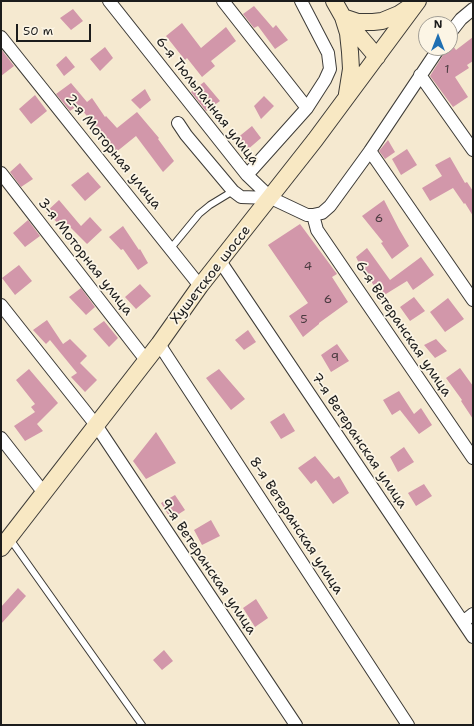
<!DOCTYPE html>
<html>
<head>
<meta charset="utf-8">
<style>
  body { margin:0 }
  #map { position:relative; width:474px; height:726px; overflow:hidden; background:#f5e9d0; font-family:"Shantell Sans",sans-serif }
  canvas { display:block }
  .frame { position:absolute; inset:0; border:2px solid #1c1c1c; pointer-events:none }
  .north { position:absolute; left:418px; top:16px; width:40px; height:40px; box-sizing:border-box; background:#fcf5e5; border:1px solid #a29e95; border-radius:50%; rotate:0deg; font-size:11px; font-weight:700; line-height:16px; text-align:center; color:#1c1c1c }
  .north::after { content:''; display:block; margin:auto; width:14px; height:18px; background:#1f6fb2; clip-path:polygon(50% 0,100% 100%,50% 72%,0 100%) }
  .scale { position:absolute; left:16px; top:24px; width:75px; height:18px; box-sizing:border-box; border:2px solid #1c1c1c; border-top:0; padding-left:5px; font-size:12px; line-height:14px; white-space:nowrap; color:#1c1c1c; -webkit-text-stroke:3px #fcf5e5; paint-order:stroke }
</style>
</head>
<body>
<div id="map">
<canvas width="474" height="726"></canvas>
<div class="frame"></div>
<div class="north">N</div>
<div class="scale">50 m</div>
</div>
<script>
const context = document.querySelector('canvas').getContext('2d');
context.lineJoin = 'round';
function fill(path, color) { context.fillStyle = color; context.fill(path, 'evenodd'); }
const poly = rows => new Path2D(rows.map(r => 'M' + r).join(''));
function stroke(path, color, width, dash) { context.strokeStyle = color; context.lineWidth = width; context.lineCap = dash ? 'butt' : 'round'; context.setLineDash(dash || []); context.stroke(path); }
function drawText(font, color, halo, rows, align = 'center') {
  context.font = font + ' "Shantell Sans",sans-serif'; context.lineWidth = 3.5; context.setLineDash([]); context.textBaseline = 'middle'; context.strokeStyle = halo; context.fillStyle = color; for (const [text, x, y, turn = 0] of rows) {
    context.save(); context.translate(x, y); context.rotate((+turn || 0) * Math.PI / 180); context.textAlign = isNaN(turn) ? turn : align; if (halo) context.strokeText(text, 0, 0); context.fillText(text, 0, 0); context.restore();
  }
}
fill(poly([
  [254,6,273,28,276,25,288,40,275,49,258,26,254,28,243,14],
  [73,9,83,21,71,30,60,18],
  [182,23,201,48,226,27,236,41,211,61,215,66,202,77,187,58,185,60,166,36],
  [473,37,473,61,467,65,469,68,455,77,468,97,453,107,430,76,445,52,453,46,456,50],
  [105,47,113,58,100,71,90,59],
  [1,49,14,66,1,76],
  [66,56,75,67,64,76,56,65],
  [204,82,220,101,206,111,191,92],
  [71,83,87,102,92,98,105,117,106,116,117,128,137,112,159,138,158,139,174,161,163,172,136,136,115,153,101,134,100,135,93,127,95,126,78,105,70,111,56,94],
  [145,89,151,100,140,109,131,100],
  [35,95,47,111,31,124,19,109],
  [264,96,274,106,261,119,254,106],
  [252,126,261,138,246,151,236,139],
  [388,140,395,152,385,159,379,151],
  [407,149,417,165,401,175,392,159],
  [450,157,465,183,467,182,473,191,473,216,465,203,464,204,453,188,430,201,422,188,442,176,435,165],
  [20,163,33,179,21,187,10,172],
  [88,172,101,187,85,201,71,185],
  [59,200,81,226,90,217,102,230,87,244,65,222,61,226,46,212],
  [384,200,399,229,409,246,392,259,381,243,383,242,362,216],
  [28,220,40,236,25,247,13,233],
  [300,224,337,274,332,277,348,302,319,323,319,324,303,337,289,316,308,303,268,245],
  [123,226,139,250,140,249,148,263,138,270,123,249,121,250,109,237],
  [367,248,390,280,421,257,434,275,413,290,407,281,381,297,364,270,363,271,356,257],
  [19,265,32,281,15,295,2,278],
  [140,284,151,296,136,309,125,297],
  [81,288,95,307,86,315,69,297],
  [414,297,425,311,410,321,400,307],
  [448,298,464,319,445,332,430,312],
  [47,320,63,344,70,339,87,356,80,363,97,380,85,392,71,377,77,373,50,340,46,344,33,330],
  [104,321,118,338,109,347,93,329],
  [248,330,256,342,244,350,235,340],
  [436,339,447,351,435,358,424,345],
  [337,344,349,361,331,372,321,355],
  [460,368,473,386,473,419,461,401,462,400,446,378],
  [29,369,58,403,37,424,43,431,25,441,14,426,35,412,31,407,35,404,16,380],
  [219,369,245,399,231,410,206,378],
  [399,391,414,414,421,408,432,425,419,434,400,410,392,415,383,400],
  [284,413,295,431,281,439,270,422],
  [156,432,176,463,146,479,133,461],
  [404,447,414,462,398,472,390,457],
  [315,456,334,479,339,476,349,493,333,504,316,480,311,484,298,468],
  [424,484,432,496,416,506,408,493],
  [175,495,185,510,171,519,161,503],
  [211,520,220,536,202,545,194,530],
  [18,588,26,596,1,624,1,607],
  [256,599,268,618,255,627,243,608],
  [164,650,173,661,162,670,153,660]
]), '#d297aa');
const service = poly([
  [171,248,199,214,210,205,233,191],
  [10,539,142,725]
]);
const minor = poly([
  [109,1,247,175,271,198,307,215,313,215,322,213,330,206,370,151,439,48],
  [223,1,307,108],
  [450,33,461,19,473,9],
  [1,37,200,286],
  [420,75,473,150],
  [178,123,186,135,233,191,241,197,271,198],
  [370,151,473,300],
  [1,173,146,360],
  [247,175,307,108,325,80,330,69,328,53,301,1],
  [313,215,317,230,473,458],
  [220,261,473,637],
  [1,305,96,425,296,725],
  [159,344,408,725],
  [1,438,44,493],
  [463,622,473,614]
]);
const secondary = poly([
  [334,1,343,17,377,57],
  [343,17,348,33,350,52,351,69,347,94],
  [343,17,358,22,373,22,382,21,399,14,411,6],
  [1,548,159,344,200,286,315,140,418,1]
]);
stroke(service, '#3d3b37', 8);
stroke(minor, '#3d3b37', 14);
stroke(secondary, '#3d3b37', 18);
stroke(service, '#fff', 6);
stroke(minor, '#fff', 12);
stroke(secondary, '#f8e8c3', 16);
drawText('12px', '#4a3b40', null, [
  ["1",447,70],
  ["6",379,219],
  ["4",308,267],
  ["6",328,300],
  ["5",304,320],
  ["9",335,358]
]);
drawText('14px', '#1c1c1c', '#fcf5e5', [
  ["6-я Тюльпанная улица",207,101,52],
  ["2-я Моторная улица",113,152,51],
  ["3-я Моторная улица",85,257,52],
  ["Хушетское шоссе",211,275,-52],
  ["6-я Ветеранская улица",403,329,56],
  ["7-я Ветеранская улица",359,441,56],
  ["8-я Ветеранская улица",296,526,57],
  ["9-я Ветеранская улица",208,567,56]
]);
</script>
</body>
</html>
